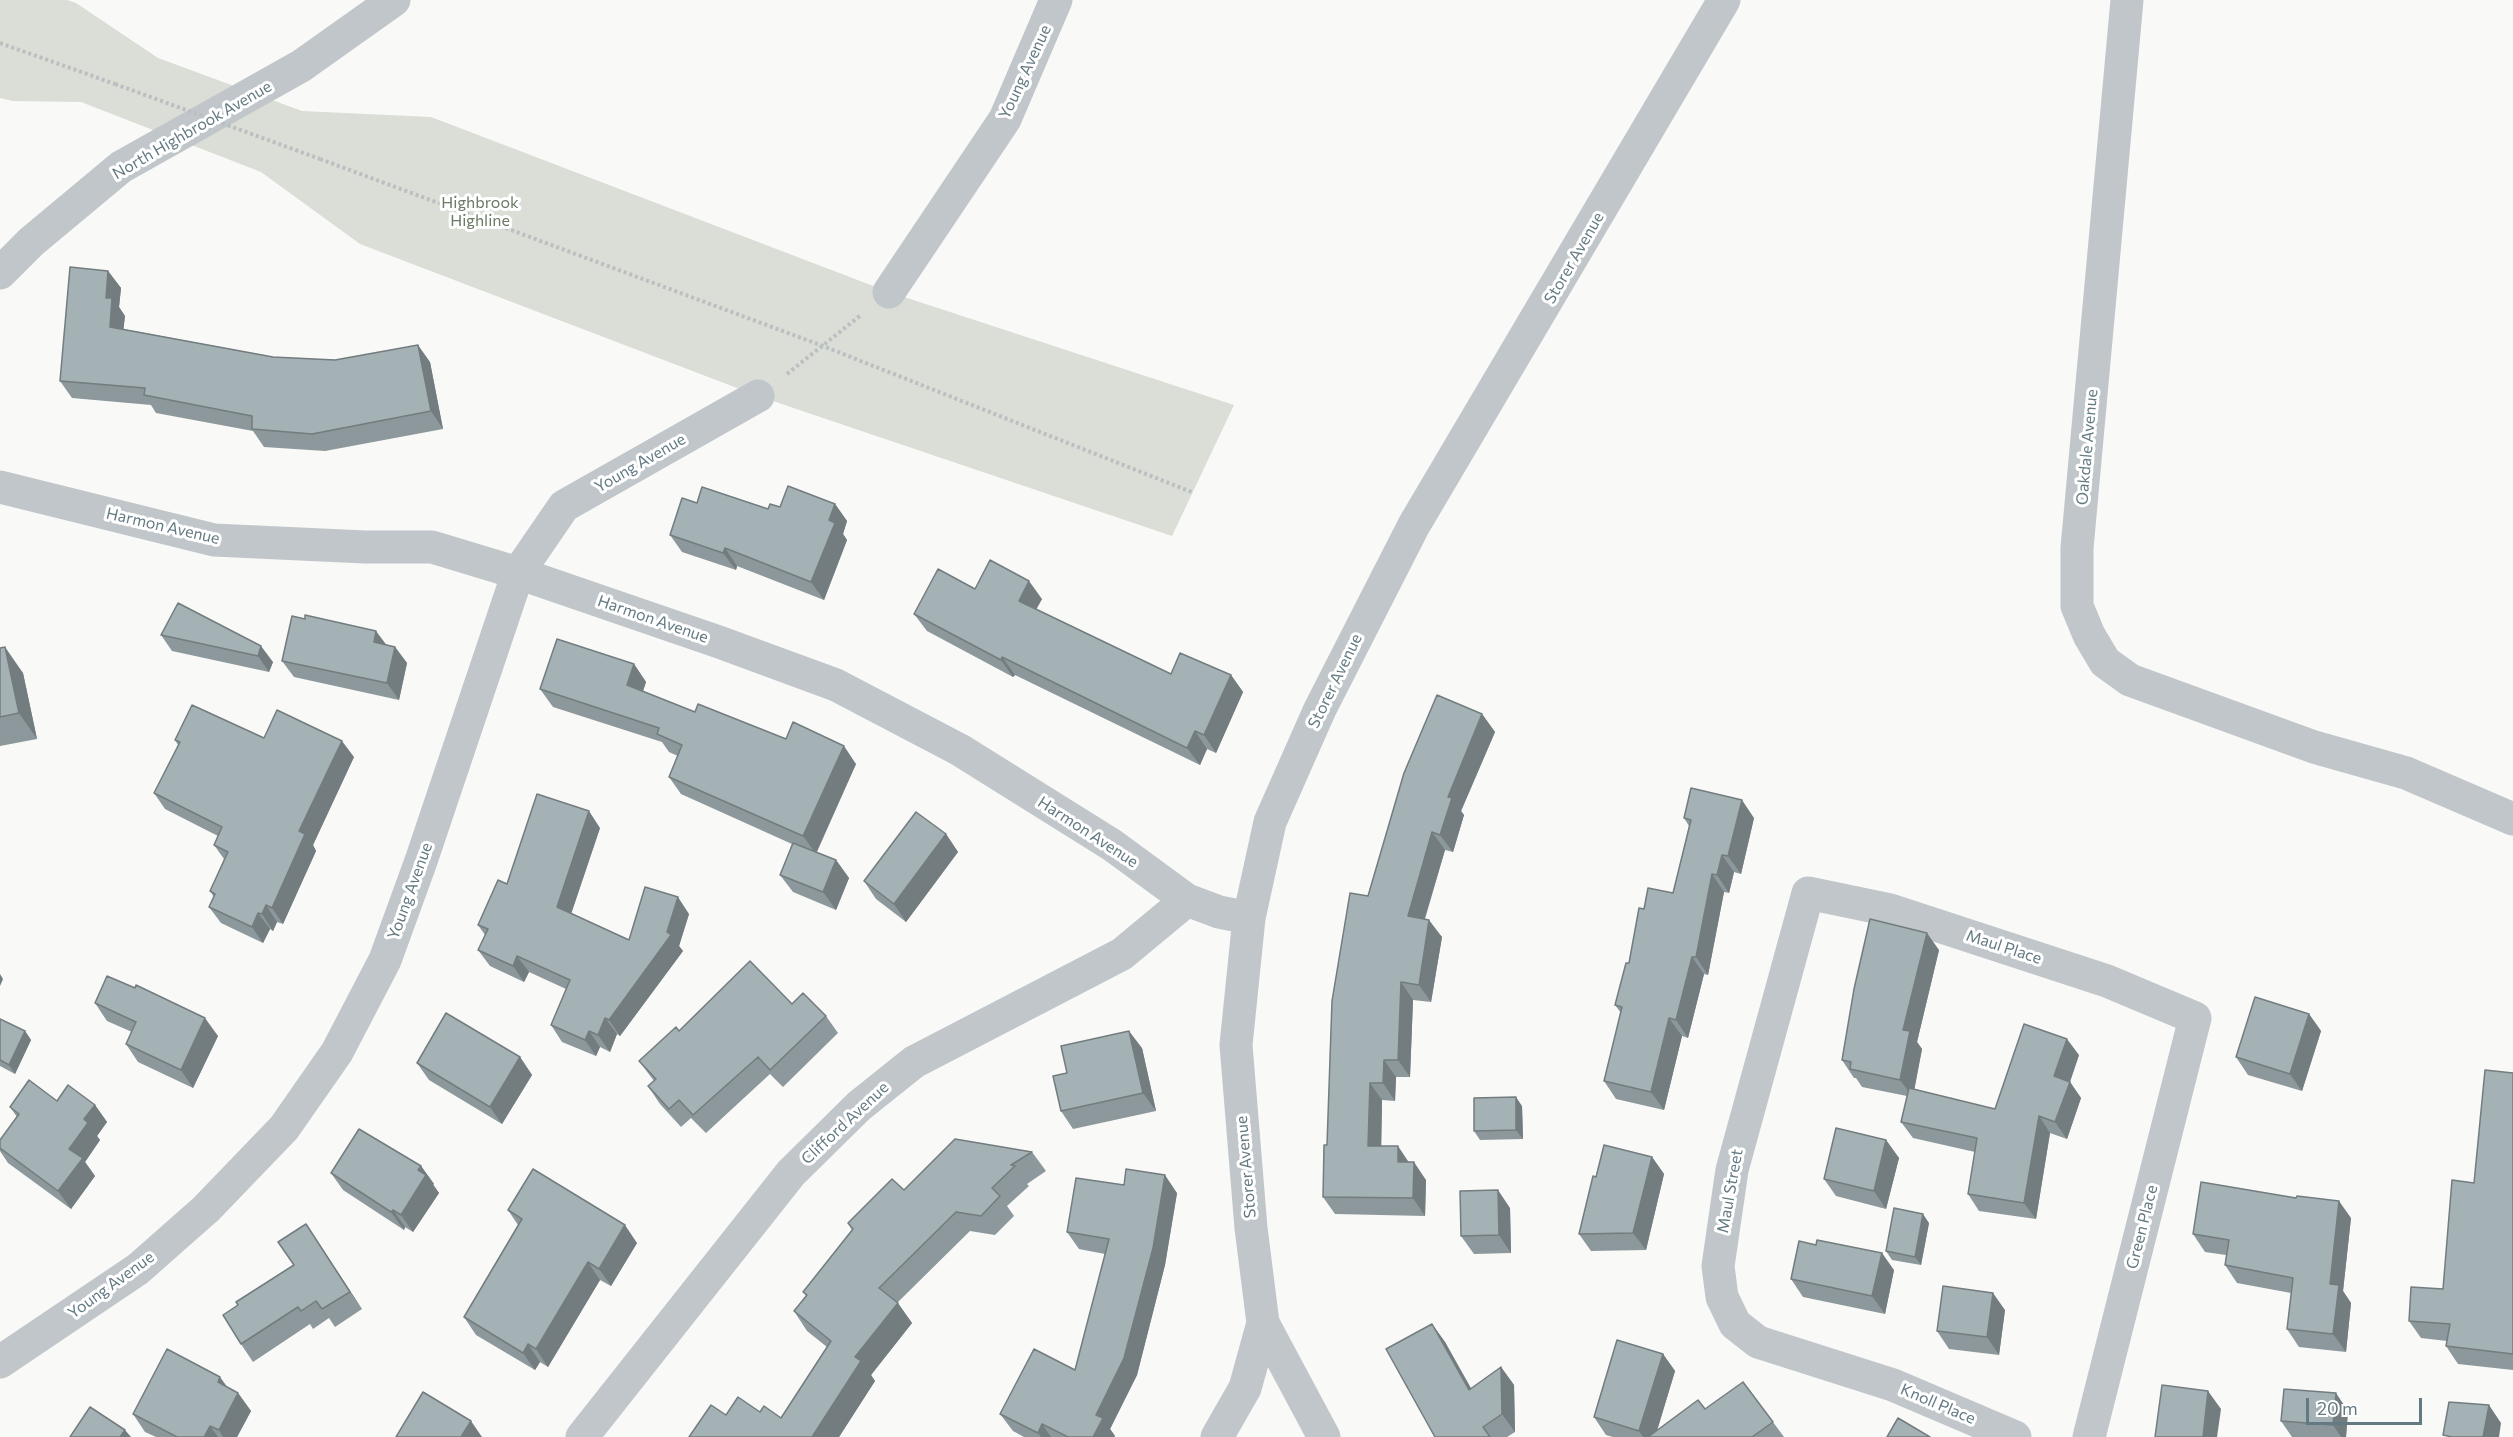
<!DOCTYPE html>
<html>
<head>
<meta charset="utf-8">
<style>
  body { margin:0 }
  #map { position:relative; width:2513px; height:1437px; overflow:hidden; background:#f9f9f7; font-family:Commissioner,sans-serif }
  canvas { display:block }
  .scale { position:absolute; left:2306px; top:1398px; width:116px; height:27px; box-sizing:border-box; border:3px solid #647a83; border-top:0; padding-left:8px; font-size:18px; line-height:21px; white-space:nowrap; color:#647a83; -webkit-text-stroke:4px #fff; paint-order:stroke }
</style>
</head>
<body>
<div id="map">
<canvas width="2513" height="1437"></canvas>
<div class="scale">20 m</div>
</div>
<script>
const context = document.querySelector('canvas').getContext('2d');
context.lineJoin = 'round';
function fill(path, color) { context.fillStyle = color; context.fill(path, 'evenodd'); }
const poly = rows => new Path2D(rows.map(r => 'M' + r).join(''));
function stroke(path, color, width, dash) { context.strokeStyle = color; context.lineWidth = width; context.lineCap = dash ? 'butt' : 'round'; context.setLineDash(dash || []); context.stroke(path); }
function drawText(font, color, halo, rows, align = 'center') {
  context.font = font + ' Commissioner,sans-serif'; context.lineWidth = 6; context.setLineDash([]); context.textBaseline = 'middle'; context.strokeStyle = halo; context.fillStyle = color; for (const [text, x, y, turn = 0] of rows) {
    context.save(); context.translate(x, y); context.rotate((+turn || 0) * Math.PI / 180); context.textAlign = isNaN(turn) ? turn : align; if (halo) context.strokeText(text, 0, 0); context.fillText(text, 0, 0); context.restore();
  }
}
fill(poly([
  [0,0,67,0,76,3,158,58,302,111,431,117,889,292,1234,405,1172,536,758,396,360,244,261,172,81,102,13,101,0,98]
]), '#daded6');
stroke(poly([
  [0,43,115,84],
  [320,159,823,346,1194,493],
  [787,374,861,315]
]), '#babfc1', 4, [3, 3]);
stroke(poly([
  [2127,0,2077,548,2077,606,2089,635,2105,662,2130,680,2314,747,2406,773,2513,819],
  [0,273,31,242,121,167,301,66,394,0],
  [889,292,1005,119,1056,0],
  [0,487,214,540,365,547,432,547,518,573,719,642,836,685,960,750,1112,845,1187,900,1219,912,1249,918],
  [1263,1323,1324,1437],
  [0,1362,138,1269,206,1209,284,1128,337,1052,385,960,421,861,518,573,564,506,758,396],
  [582,1437,791,1173,859,1106,914,1062,1122,954,1187,900],
  [1217,1437,1245,1388,1263,1323,1251,1228,1236,1045,1249,918,1270,822,1320,709,1414,525,1724,0],
  [2015,1437,1893,1385,1758,1342,1735,1324,1722,1297,1718,1266,1732,1170,1808,893,1890,910,2107,981,2195,1018,2089,1437]
]), '#c0c6c9', 33);
stroke(poly([
  [115,84,320,159]
]), '#babfc1', 4, [3, 3]);
fill(poly([
  [108,271,121,288,119,307,125,316,123,329,273,357,335,360,430,362,443,429,325,451,264,447,253,431,156,413,151,405,72,398,60,381],
  [697,503,768,509,835,504,847,521,843,534,847,540,824,600,737,566,736,570,682,552,670,535],
  [975,589,1042,599,1036,609,1171,674,1231,675,1243,692,1216,753,1207,749,1200,765,1015,675,1013,677,927,631,914,614],
  [178,603,273,662,269,672,172,651,161,635],
  [386,645,395,647,407,663,399,700,294,677,282,661],
  [0,648,23,673,37,739,0,746],
  [634,664,646,682,643,691,695,712,786,739,856,764,816,852,836,860,849,878,836,910,793,892,780,875,792,844,681,794,669,777,678,756,669,752,662,742,553,707,540,689],
  [1482,714,1495,732,1461,811,1464,815,1453,852,1445,850,1425,919,1442,937,1431,1002,1413,1000,1410,1077,1396,1077,1395,1101,1382,1100,1381,1146,1409,1162,1426,1180,1425,1216,1335,1214,1323,1197,1327,1145,1368,896],
  [264,738,354,757,313,845,316,851,283,924,277,922,273,931,270,929,263,943,221,923,209,907,214,897,210,891,224,859,214,845,218,836,165,809,154,793,178,745,175,740],
  [1684,818,1754,818,1741,874,1734,872,1729,893,1724,892,1708,975,1704,974,1688,1038,1682,1036,1664,1110,1616,1099,1604,1081,1621,1013,1615,1005,1629,963,1644,909,1673,893,1689,826],
  [600,828,571,914,629,940,689,914,679,946,683,951,620,1036,617,1034,610,1052,600,1047,596,1056,562,1042,551,1025,566,989,529,972,524,982,490,966,478,950,485,935,478,925],
  [946,834,958,852,906,922,876,899,864,881],
  [1939,950,1917,1042,1922,1049,1914,1089,1995,1109,2079,1055,2070,1082,2081,1098,2067,1139,2050,1133,2036,1219,1979,1211,1968,1194,1975,1152,1913,1138,1901,1122,1907,1096,1862,1087,1856,1078,1854,1078,1842,1060],
  [95,1003,218,1036,193,1088,138,1062,126,1044,132,1032,107,1021],
  [792,1004,826,1016,838,1033,783,1087,770,1074,706,1133,691,1118,681,1127,660,1104,648,1086,654,1081,639,1061,679,1031],
  [2309,1014,2321,1031,2302,1091,2248,1075,2236,1057],
  [0,1019,25,1031,31,1040,15,1074,0,1066],
  [1142,1048,1156,1111,1073,1129,1061,1111,1067,1073],
  [520,1057,532,1075,502,1124,429,1080,417,1063],
  [2513,1073,2513,1370,2458,1364,2446,1346,2447,1341,2421,1338,2409,1321,2443,1289,2474,1183],
  [57,1101,95,1105,107,1122,97,1136,100,1140,85,1162,95,1176,71,1209,8,1163,0,1151,0,1140,17,1117,10,1107],
  [1522,1106,1523,1139,1480,1140,1474,1131],
  [1886,1140,1899,1158,1886,1209,1836,1196,1824,1179],
  [1032,1152,1046,1171,1027,1184,1029,1186,1007,1206,1014,1216,995,1235,970,1231,897,1303,912,1323,871,1375,875,1381,839,1437,726,1415,760,1412,781,1418,827,1347,807,1331,794,1311,806,1296,803,1292,852,1230,848,1223,904,1190],
  [1652,1157,1664,1174,1646,1250,1591,1251,1579,1234,1596,1177],
  [421,1166,434,1184,433,1184,439,1193,413,1232,405,1227,404,1230,343,1190,331,1173],
  [1177,1193,1165,1265,1137,1375,1110,1429,1115,1436,1114,1437,1024,1437,1013,1431,1000,1414,1075,1370,1105,1254,1079,1249,1067,1232],
  [1510,1208,1511,1253,1474,1254,1461,1236],
  [508,1210,637,1243,611,1286,600,1280,548,1367,540,1362,535,1370,476,1335,464,1317,518,1225],
  [2351,1218,2343,1291,2351,1303,2346,1352,2299,1347,2287,1329,2291,1293,2237,1283,2225,1265,2226,1255,2205,1252,2193,1234],
  [1929,1223,1921,1265,1892,1260,1886,1251],
  [306,1224,362,1309,335,1327,329,1318,313,1329,310,1324,253,1362,241,1344,238,1305,294,1265],
  [1894,1270,1885,1314,1803,1297,1791,1279],
  [2005,1310,1999,1355,1949,1349,1937,1331],
  [1432,1324,1445,1342,1471,1388,1501,1367,1514,1385,1515,1432,1507,1437,1435,1437],
  [1663,1354,1675,1371,1657,1431,1705,1409,1773,1422,1784,1437,1613,1437,1606,1435,1594,1417],
  [227,1387,238,1393,251,1411,237,1437,156,1437,145,1432,133,1414],
  [2348,1411,2346,1437,2292,1437,2281,1421]
]), '#8d989c');
fill(poly([
  [108,271,121,288,119,307,125,316,122,344,110,327,106,298],
  [418,345,430,362,443,429,431,411],
  [835,504,847,521,843,534,847,540,824,600,811,582,829,520],
  [725,548,737,566,736,570,723,553],
  [1029,581,1042,599,1031,619,1019,601],
  [376,631,388,647,374,642],
  [261,646,273,662,269,672,258,656],
  [5,647,23,673,37,739,19,713],
  [395,647,407,663,399,700,387,683],
  [1002,657,1015,675,1013,677,1001,660],
  [634,664,646,682,639,703,627,685],
  [1231,675,1243,692,1216,753,1204,735],
  [1482,714,1495,732,1461,811,1464,815,1453,852,1440,835,1448,797],
  [1195,731,1207,749,1200,765,1187,748],
  [342,741,354,757,313,845,316,851,283,924,272,908,299,831],
  [844,746,856,764,816,854,803,836],
  [1742,800,1754,818,1741,874,1728,856],
  [589,811,600,828,568,923,557,907],
  [1432,832,1445,850,1420,934,1408,916],
  [946,834,958,852,906,922,894,904],
  [1722,855,1734,872,1729,893,1717,875],
  [836,860,849,878,836,910,823,892],
  [1712,874,1724,892,1708,975,1696,957],
  [678,897,689,914,679,946,683,951,620,1036,609,1020,667,932],
  [266,905,277,922,273,931,262,914],
  [258,913,270,929,263,943,252,927],
  [1429,920,1442,937,1431,1002,1419,985],
  [1927,933,1939,950,1917,1042,1922,1049,1913,1097,1900,1080,1903,1030],
  [517,956,529,972,524,982,513,966],
  [1692,957,1704,974,1688,1038,1676,1020],
  [0,974,3,979,0,986],
  [1401,982,1413,1000,1410,1077,1398,1060],
  [2309,1014,2321,1031,2302,1091,2290,1074],
  [205,1018,218,1036,193,1088,181,1070],
  [605,1018,617,1034,610,1052,598,1035],
  [1669,1018,1682,1036,1664,1110,1651,1092],
  [25,1031,31,1040,15,1074,9,1065],
  [589,1031,600,1047,596,1056,585,1040],
  [1129,1031,1142,1048,1156,1111,1143,1093],
  [2067,1039,2079,1055,2066,1093,2054,1076],
  [520,1057,532,1075,502,1124,490,1107],
  [1384,1060,1396,1077,1395,1101,1383,1083],
  [2070,1082,2081,1098,2067,1139,2055,1122],
  [1370,1083,1382,1100,1381,1163,1368,1146],
  [1516,1097,1522,1106,1523,1139,1516,1130],
  [95,1105,107,1122,97,1136,100,1140,85,1162,95,1176,71,1209,58,1191,69,1149,84,1119],
  [2039,1116,2050,1133,2036,1219,2024,1203],
  [1886,1140,1899,1158,1886,1209,1874,1191],
  [1398,1146,1410,1164,1398,1162],
  [1652,1157,1664,1174,1646,1250,1633,1233],
  [1414,1162,1426,1180,1425,1216,1413,1198],
  [421,1166,434,1184,433,1185,439,1193,413,1232,401,1215,418,1170],
  [1165,1175,1177,1193,1165,1265,1137,1375,1110,1429,1115,1436,1114,1437,1093,1437,1096,1415],
  [1498,1190,1510,1208,1511,1253,1499,1235],
  [2339,1201,2351,1218,2343,1291,2351,1303,2346,1352,2333,1334,2330,1284],
  [393,1210,405,1227,404,1230,391,1212],
  [1923,1214,1929,1223,1921,1265,1915,1257],
  [306,1224,318,1242,362,1309,350,1292],
  [625,1225,637,1243,611,1286,599,1269],
  [1882,1253,1894,1270,1885,1314,1872,1296],
  [588,1262,600,1280,548,1367,536,1349],
  [1993,1293,2005,1310,1999,1355,1987,1337],
  [898,1303,912,1323,871,1375,875,1381,839,1437,812,1437,855,1357],
  [1432,1324,1445,1342,1481,1407,1469,1390],
  [528,1344,540,1362,535,1370,523,1353],
  [1663,1354,1675,1371,1655,1437,1643,1437,1639,1431],
  [1501,1367,1514,1385,1515,1432,1502,1414],
  [220,1377,233,1395,218,1382],
  [2208,1391,2221,1409,2217,1437,2203,1437],
  [238,1393,251,1411,237,1437,223,1437,219,1430],
  [2336,1393,2348,1411,2346,1437,2341,1437,2333,1425],
  [2489,1405,2501,1423,2499,1437,2483,1437],
  [471,1421,482,1437,461,1437],
  [1042,1424,1051,1437,1041,1437,1038,1433],
  [210,1426,218,1437,204,1437],
  [125,1430,131,1437,120,1437]
]), '#737c7f');
const building = poly([
  [70,267,108,271,106,298,112,298,110,327,273,357,335,360,418,345,431,411,312,434,252,429,252,416,144,395,145,388,60,381,70,267],
  [788,486,835,504,829,520,835,523,811,582,725,548,723,553,670,535,682,498,697,503,702,487,768,509,770,504,780,507,788,486],
  [990,560,1029,581,1019,601,1171,674,1180,653,1231,675,1204,735,1195,731,1187,748,1002,657,1001,660,914,614,938,569,975,589,990,560],
  [178,603,261,646,258,656,161,635,178,603],
  [305,615,376,631,374,642,395,647,387,683,282,661,292,616,305,619,305,615],
  [557,639,634,664,627,685,695,712,698,704,786,739,793,722,844,746,803,836,669,777,682,745,657,734,659,728,540,689,557,639],
  [5,647,19,713,0,717,0,648,5,647],
  [1437,695,1482,714,1448,797,1452,798,1440,835,1432,832,1408,916,1429,920,1419,985,1401,982,1398,1060,1384,1060,1383,1083,1370,1083,1368,1146,1398,1146,1398,1162,1414,1162,1413,1198,1323,1197,1324,1145,1327,1145,1332,1001,1350,893,1368,896,1404,773,1437,695],
  [192,705,264,738,277,710,342,741,299,831,305,834,272,908,266,905,262,914,258,913,252,927,209,907,215,894,210,891,228,852,214,845,222,827,154,793,180,742,175,740,192,705],
  [1691,788,1742,800,1728,856,1722,855,1717,875,1712,874,1696,957,1692,957,1676,1020,1669,1018,1651,1092,1604,1081,1622,1007,1615,1005,1626,963,1629,963,1639,908,1644,909,1648,888,1673,893,1691,820,1684,818,1691,788],
  [537,794,589,811,557,907,629,940,645,887,678,897,667,932,671,935,609,1020,605,1018,598,1035,589,1031,585,1040,551,1025,570,980,517,956,513,966,478,950,488,929,478,925,498,880,507,884,537,794],
  [916,812,946,834,894,904,864,881,916,812],
  [793,843,836,860,823,892,780,875,793,843],
  [1870,919,1927,933,1903,1030,1910,1031,1900,1080,1850,1069,1851,1062,1842,1060,1854,989,1870,919],
  [750,961,792,1004,803,993,826,1016,770,1070,758,1057,693,1115,679,1100,669,1109,648,1086,656,1079,639,1061,676,1027,679,1031,750,961],
  [107,976,135,988,136,985,205,1018,181,1070,126,1044,136,1022,95,1003,107,976],
  [2255,997,2309,1014,2290,1074,2236,1057,2255,997],
  [446,1013,520,1057,490,1107,417,1063,446,1013],
  [0,1019,25,1031,9,1065,0,1060,0,1019],
  [2024,1024,2067,1039,2054,1076,2070,1082,2055,1122,2039,1116,2024,1203,1968,1194,1977,1138,1901,1122,1909,1088,1995,1109,2024,1024],
  [1129,1031,1143,1093,1061,1111,1053,1076,1067,1073,1061,1046,1129,1031],
  [2485,1070,2513,1073,2513,1354,2446,1346,2450,1324,2409,1321,2411,1287,2443,1289,2452,1180,2474,1183,2485,1070],
  [29,1080,57,1101,68,1085,95,1105,84,1119,88,1123,69,1149,83,1158,58,1191,0,1148,0,1140,19,1114,10,1107,29,1080],
  [1516,1097,1516,1130,1474,1131,1474,1098,1516,1097],
  [1836,1128,1886,1140,1874,1191,1824,1179,1836,1128],
  [359,1129,421,1166,418,1170,426,1175,401,1215,393,1210,391,1212,331,1173,359,1129],
  [955,1139,1032,1152,1011,1165,1015,1166,992,1188,1000,1196,981,1216,956,1212,879,1288,898,1303,855,1357,861,1361,812,1437,689,1437,711,1405,726,1415,738,1397,760,1412,764,1406,781,1418,831,1341,794,1311,807,1295,803,1292,853,1229,848,1223,892,1179,904,1190,955,1139],
  [1604,1145,1652,1157,1633,1233,1579,1234,1593,1176,1596,1177,1604,1145],
  [533,1169,625,1225,599,1269,588,1262,536,1349,528,1344,523,1353,464,1317,522,1219,508,1210,533,1169],
  [1126,1169,1165,1175,1153,1248,1124,1358,1096,1415,1103,1418,1093,1437,1068,1437,1042,1424,1038,1433,1000,1414,1034,1349,1075,1370,1109,1239,1067,1232,1076,1178,1124,1185,1126,1169],
  [2201,1182,2296,1198,2297,1196,2339,1201,2330,1284,2339,1285,2333,1334,2287,1329,2293,1278,2225,1265,2229,1240,2193,1234,2201,1182],
  [1498,1190,1499,1235,1461,1236,1460,1191,1498,1190],
  [1894,1208,1923,1214,1915,1257,1886,1251,1894,1208],
  [306,1224,350,1292,322,1309,316,1301,301,1311,298,1307,241,1344,223,1315,238,1305,236,1302,294,1265,278,1242,306,1224],
  [1817,1240,1882,1253,1872,1296,1791,1279,1799,1241,1816,1245,1817,1240],
  [1943,1286,1993,1293,1987,1337,1937,1331,1943,1286],
  [1432,1324,1469,1390,1501,1367,1502,1414,1483,1427,1490,1437,1435,1437,1386,1349,1432,1324],
  [1617,1340,1663,1354,1639,1431,1594,1417,1617,1340],
  [167,1349,220,1377,218,1382,238,1393,219,1430,210,1426,204,1437,177,1437,133,1414,167,1349],
  [1743,1382,1773,1422,1752,1437,1648,1437,1698,1400,1705,1409,1743,1382],
  [2162,1385,2208,1391,2203,1437,2155,1437,2162,1385],
  [2284,1389,2336,1393,2333,1425,2281,1421,2284,1389],
  [423,1392,471,1421,461,1437,396,1437,423,1392],
  [2449,1402,2489,1405,2483,1437,2452,1437,2443,1435,2449,1402],
  [90,1407,125,1430,120,1437,70,1437,90,1407],
  [1898,1418,1930,1437,1887,1437,1898,1418]
]);
fill(building, '#a4b1b5');
stroke(building, '#737c7f', 1.5);
drawText('16px', '#647a83', '#fff', [
  ["Young Avenue",1025,72,-65],
  ["North Highbrook Avenue",192,130,-30],
  ["Storer Avenue",1574,258,-60],
  ["Oakdale Avenue",2087,447,-85],
  ["Young Avenue",640,463,-30],
  ["Harmon Avenue",163,526,13],
  ["Harmon Avenue",653,619,19],
  ["Storer Avenue",1335,681,-64],
  ["Harmon Avenue",1088,832,33],
  ["Young Avenue",410,891,-70],
  ["Maul Place",2004,947,18],
  ["Clifford Avenue",845,1123,-43],
  ["Storer Avenue",1246,1167,-95],
  ["Maul Street",1730,1191,-80],
  ["Green Place",2142,1227,-76],
  ["Young Avenue",111,1285,-36],
  ["Knoll Place",1938,1404,23]
]);
drawText('16px', '#6a7a63', '#fff', [
  ["Highbrook",480,203],
  ["Highline",480,221]
]);
</script>
</body>
</html>
